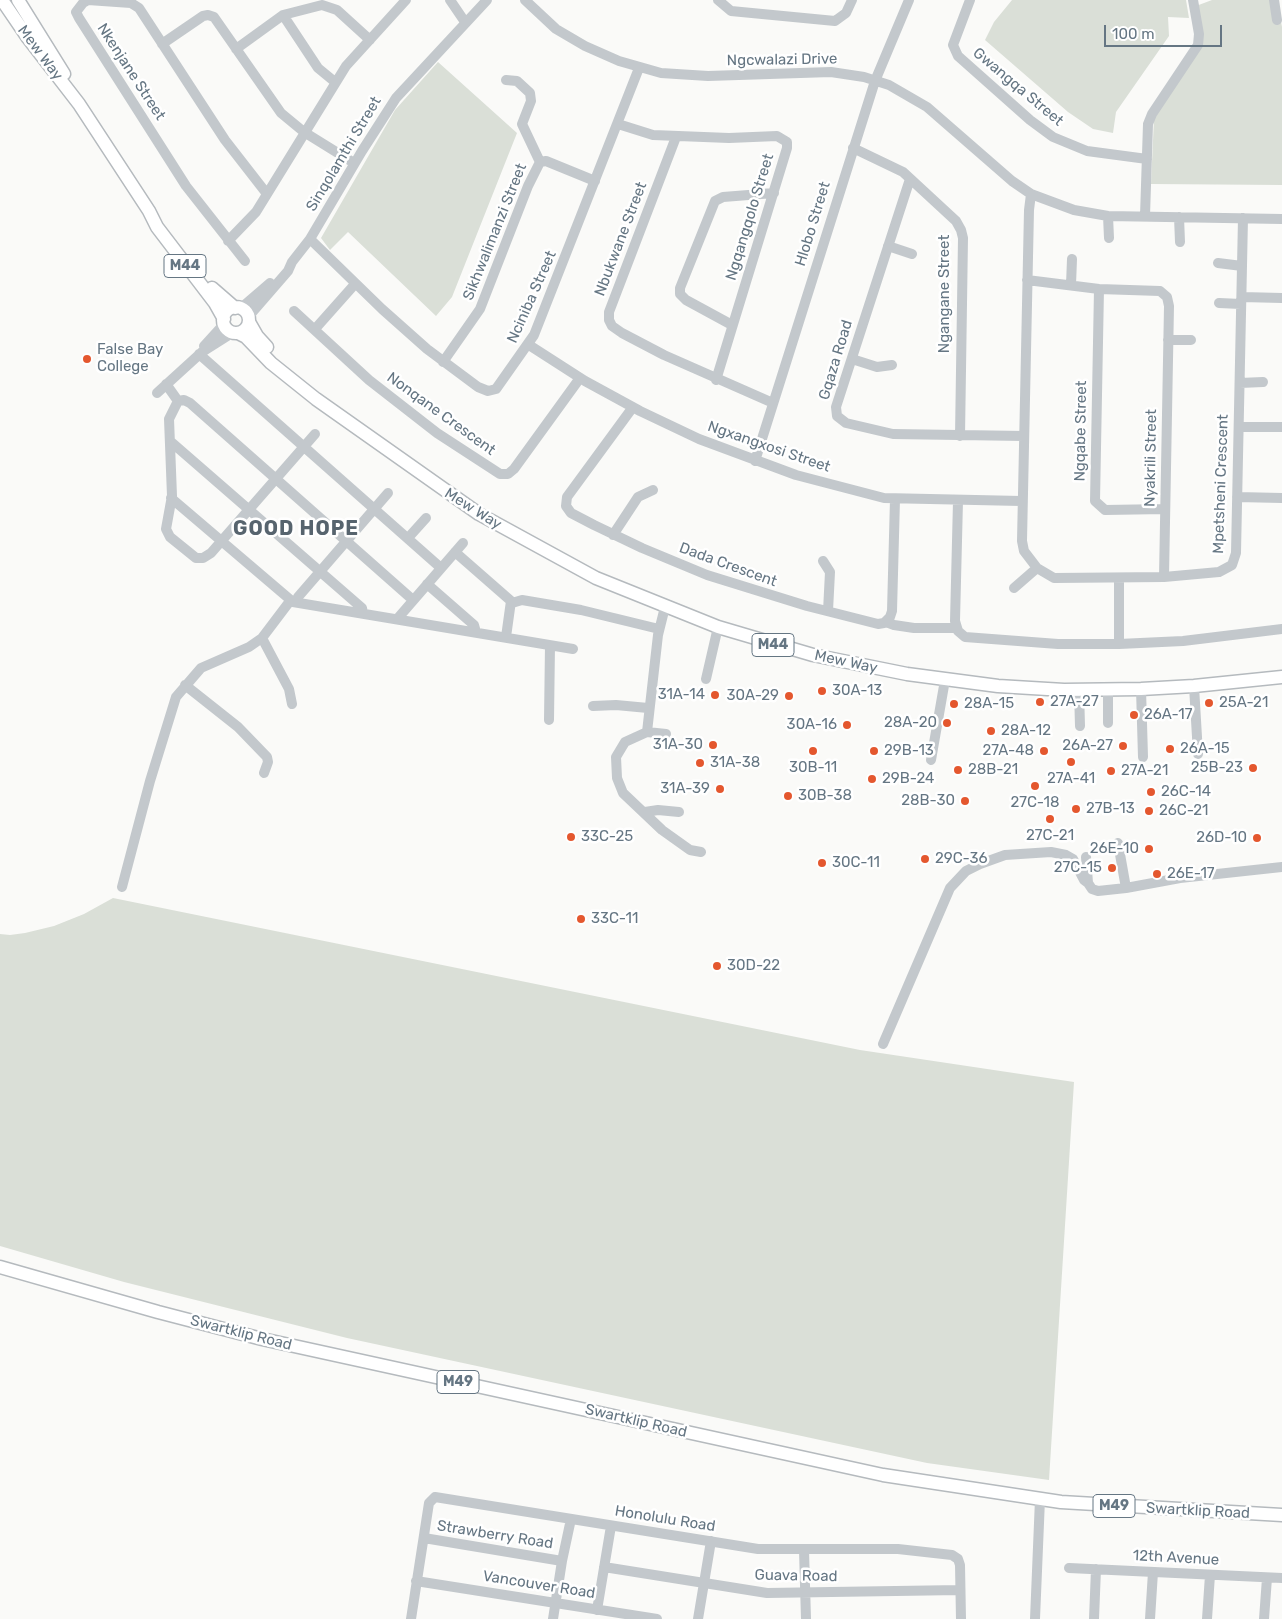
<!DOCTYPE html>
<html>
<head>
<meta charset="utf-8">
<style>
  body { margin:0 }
  #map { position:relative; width:1282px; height:1619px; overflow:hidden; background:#fafaf8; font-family:Rubik,sans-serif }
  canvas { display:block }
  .scale { position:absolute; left:1104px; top:25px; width:118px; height:22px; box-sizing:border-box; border:2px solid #657683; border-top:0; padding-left:6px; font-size:15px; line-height:18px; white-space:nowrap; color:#657683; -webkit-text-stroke:4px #fff; paint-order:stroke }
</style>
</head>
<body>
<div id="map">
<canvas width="1282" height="1619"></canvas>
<div class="scale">100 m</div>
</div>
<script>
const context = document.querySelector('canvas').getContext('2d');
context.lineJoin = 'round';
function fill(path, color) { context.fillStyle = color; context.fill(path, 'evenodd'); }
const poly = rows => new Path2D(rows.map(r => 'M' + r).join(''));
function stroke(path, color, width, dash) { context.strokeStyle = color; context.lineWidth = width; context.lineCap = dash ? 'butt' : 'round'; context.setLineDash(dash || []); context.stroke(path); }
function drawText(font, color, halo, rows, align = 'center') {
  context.font = font + ' Rubik,sans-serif'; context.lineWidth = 5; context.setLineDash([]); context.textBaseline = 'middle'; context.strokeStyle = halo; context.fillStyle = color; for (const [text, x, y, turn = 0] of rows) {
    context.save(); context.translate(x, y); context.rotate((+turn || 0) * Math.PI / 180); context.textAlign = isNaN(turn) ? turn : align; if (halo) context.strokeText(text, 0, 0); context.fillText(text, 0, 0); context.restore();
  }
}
fill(poly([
  [1012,0,1186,0,1189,18,1168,17,1169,36,1116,112,1113,133,1093,129,1068,112,985,40,994,22],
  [1212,0,1277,0,1282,27,1282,185,1151,184,1154,119,1202,42,1196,6],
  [438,62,517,133,452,297,436,316,348,232,330,250,321,238,395,110],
  [113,898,860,1050,1074,1082,1049,1480,927,1463,347,1338,124,1282,0,1246,0,934,10,935,25,933,54,926,84,914]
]), '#dadfd7');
const major = poly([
  [2,0,28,38,79,104,149,211,157,227,215,303,224,319],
  [18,0,64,74],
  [212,288,235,308],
  '223 320a13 13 0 1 1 26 0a13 13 0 1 1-26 0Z',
  [249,322,257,336,267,347],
  [238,333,246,337,271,363,316,399,479,514,596,578,718,627,813,655,907,674,998,686,1064,690,1141,689,1194,686,1282,677],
  [0,1267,158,1312,262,1339,883,1475,1061,1502,1282,1515]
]);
stroke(major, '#b5babe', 15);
stroke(poly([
  [450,0,465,22],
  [525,0,556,29,585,46,619,61,661,73,708,76,831,72,864,77,889,85,927,107,1012,181,1031,194,1074,210,1108,216,1282,219],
  [718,0,731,11,835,21,846,13,852,0],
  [970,0,953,45,958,56,1030,120,1053,137,1087,151,1147,159],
  [1274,0,1277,20],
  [283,15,318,68,335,82],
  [162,44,203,16,208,15,214,17,281,113,304,132,354,163],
  [236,49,283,15,322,5,337,10,370,40],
  [506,80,517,81,530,93,531,101,522,124,540,162],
  [618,124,653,135,729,138,777,136,787,142,787,148,716,380],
  [676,137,609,312,609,320,612,326,622,333,664,355,773,403],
  [853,148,903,172,956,221,961,230,963,238,960,436],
  [540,162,546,161,595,181],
  [910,179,836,407,837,416,846,423,893,434,1024,436],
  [1031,194,1029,210,1022,541,1024,551,1037,568,1054,578,1164,577,1219,572,1232,565,1236,553,1243,218],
  [1108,216,1109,238],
  [1145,216,1148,124,1152,114,1198,45,1199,34,1193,0],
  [1179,217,1180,242],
  [310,239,382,309,427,349,478,387,488,391,496,389,534,335,639,68],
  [228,241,256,212,346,66,406,0],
  [888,246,912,254],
  [245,261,186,186,79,18,76,12,83,3,88,0,131,3,139,8,225,140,267,194],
  [1218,263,1242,266],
  [1027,280,1099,289,1160,291,1167,297,1169,306,1164,577],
  [1071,285,1072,259],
  [1099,289,1095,501,1105,510,1165,509],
  [1242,297,1282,298],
  [1219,303,1241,304],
  [241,308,270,283],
  [294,311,369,380,437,433,500,474,508,474,514,469,580,378],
  [249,316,288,271,292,262,310,239,362,151,396,98,487,0],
  [732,325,686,300,680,294,680,288,715,201,723,197,774,193],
  [315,329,355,284],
  [1168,340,1191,340],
  [529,345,585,381,640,411,699,439,796,475,884,498,1021,501],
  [204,346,224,324],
  [199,354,441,568],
  [852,359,877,367,892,365],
  [443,362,480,309,528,186,540,162],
  [1240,383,1263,382],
  [166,384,178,401,169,419,172,496,166,529,170,537,196,558,203,558,211,553,315,434],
  [157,393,202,352,232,333],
  [178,401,184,400,190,403,413,600],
  [633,407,567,497,566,506,571,513,594,525,642,548,707,575,807,606,878,624,884,623,890,617,892,611,895,499],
  [1239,427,1282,427],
  [170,441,362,608,363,613],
  [755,461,875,81,909,0],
  [1237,497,1282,498],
  [171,498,293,602,573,649],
  [958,501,955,621,958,631,965,637,1058,644,1119,644,1183,641,1282,629],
  [613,535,638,497,653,490],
  [408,538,426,518],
  [455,552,511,601,506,637],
  [823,561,830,572,828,611],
  [1119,579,1119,644],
  [427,584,474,625,476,632],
  [1014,588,1037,568],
  [296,602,298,597,388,493],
  [512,603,522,600,581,610,659,629],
  [398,618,463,543],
  [886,622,894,625,914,628,957,628],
  [262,638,289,689,292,704],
  [706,679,718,627],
  [185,685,238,727,267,757,268,762,264,773],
  [1194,686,1198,754],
  [1141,689,1143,757],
  [1079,690,1080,726],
  [1108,690,1108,723],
  [593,706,616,705,648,708],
  [549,720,550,645],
  [647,732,658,635,665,607],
  [666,734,647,732,625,742,616,757,617,778,623,793,662,830,690,850,701,852],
  [931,760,945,680],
  [645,812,658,810,679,812],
  [1118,843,1126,888,1180,878,1282,867],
  [1086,857,1088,883,1092,889,1098,891,1126,888],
  [122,887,150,781,176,697,201,668,249,647,262,638,290,601],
  [883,1044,950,888,966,871,980,864,1005,855,1051,852,1066,855,1073,859,1084,880,1088,883],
  [424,1538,562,1561],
  [804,1550,806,1619],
  [604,1567,767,1593,960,1590],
  [1069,1568,1282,1578],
  [416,1581,657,1619],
  [597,1610,611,1526],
  [411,1619,429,1503,435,1497,758,1549,898,1549,952,1555,958,1559,960,1565,961,1619],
  [553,1619,562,1561,571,1519],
  [698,1619,711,1541],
  [1035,1619,1040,1499],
  [1094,1619,1096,1569],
  [1150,1619,1153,1572],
  [1207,1619,1210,1575],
  [1264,1619,1267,1578]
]), '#c3c8cc', 10);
stroke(major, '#fff', 12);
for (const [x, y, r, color] of [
  [87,359,5,"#e4572e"],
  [822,691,5,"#e4572e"],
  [715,695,5,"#e4572e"],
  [789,696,5,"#e4572e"],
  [1040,702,5,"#e4572e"],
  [1209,703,5,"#e4572e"],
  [954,704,5,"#e4572e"],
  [1134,715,5,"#e4572e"],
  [947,723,5,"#e4572e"],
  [847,725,5,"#e4572e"],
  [991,731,5,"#e4572e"],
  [713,745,5,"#e4572e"],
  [1123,746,5,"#e4572e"],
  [1170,749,5,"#e4572e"],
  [813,751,5,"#e4572e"],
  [874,751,5,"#e4572e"],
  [1044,751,5,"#e4572e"],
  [1071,762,5,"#e4572e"],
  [700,763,5,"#e4572e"],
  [1253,768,5,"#e4572e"],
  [958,770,5,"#e4572e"],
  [1111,771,5,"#e4572e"],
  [872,779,5,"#e4572e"],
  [1035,786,5,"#e4572e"],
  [720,789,5,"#e4572e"],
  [1151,792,5,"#e4572e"],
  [788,796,5,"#e4572e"],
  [965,801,5,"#e4572e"],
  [1076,809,5,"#e4572e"],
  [1149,811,5,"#e4572e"],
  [1050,819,5,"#e4572e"],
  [571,837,5,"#e4572e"],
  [1257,838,5,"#e4572e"],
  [1149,849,5,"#e4572e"],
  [925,859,5,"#e4572e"],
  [822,863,5,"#e4572e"],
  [1112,868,5,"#e4572e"],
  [1157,874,5,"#e4572e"],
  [581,919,5,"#e4572e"],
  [717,966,5,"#e4572e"]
]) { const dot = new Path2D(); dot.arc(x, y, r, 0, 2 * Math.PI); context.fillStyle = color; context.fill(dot); stroke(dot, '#fff', 2); }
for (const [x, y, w] of [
  [185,266,42],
  [773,645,42],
  [458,1382,42],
  [1114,1506,42]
]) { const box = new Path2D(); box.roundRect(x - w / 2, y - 11.5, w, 23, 4); context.fillStyle = '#fff'; context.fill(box); stroke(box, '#657683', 1); }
drawText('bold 14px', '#657683', null, [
  ["M44",185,266],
  ["M44",773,645],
  ["M49",458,1382],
  ["M49",1114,1506]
]);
drawText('15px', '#657683', '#fff', [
  ["Mew Way",40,53,53],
  ["Ngcwalazi Drive",782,60,-1],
  ["Nkenjane Street",131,72,57],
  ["Gwangqa Street",1018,87,40],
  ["Sinqolamthi Street",344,154,-59],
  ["Ngqangqolo Street",750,217,-73],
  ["Hlobo Street",813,224,-73],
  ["Sikhwalimanzi Street",495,232,-68],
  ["Nbukwane Street",621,239,-69],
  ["Ngangane Street",945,294,-90],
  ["Nciniba Street",532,297,-66],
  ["Gqaza Road",836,360,-73],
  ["Nonqane Crescent",441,414,36],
  ["Ngqabe Street",1081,431,-89],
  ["Ngxangxosi Street",769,447,19],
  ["Nyakrili Street",1151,458,-89],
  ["Mpetsheni Crescent",1221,484,-88],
  ["Mew Way",473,509,32],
  ["Dada Crescent",728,565,20],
  ["Mew Way",846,662,12],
  ["Swartklip Road",241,1333,14],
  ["Swartklip Road",636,1421,13],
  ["Swartklip Road",1198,1511,3],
  ["Honolulu Road",665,1519,9],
  ["Strawberry Road",495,1535,9],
  ["12th Avenue",1176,1558,3],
  ["Guava Road",796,1576,1],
  ["Vancouver Road",539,1585,9]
]);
drawText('15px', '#657683', '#fff', [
  ["False Bay",97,350],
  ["College",97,367],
  ["30A-13",832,691],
  ["31A-14",705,695,"right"],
  ["30A-29",779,696,"right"],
  ["27A-27",1050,702],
  ["25A-21",1219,703],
  ["28A-15",964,704],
  ["26A-17",1144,715],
  ["28A-20",937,723,"right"],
  ["30A-16",837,725,"right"],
  ["28A-12",1001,731],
  ["31A-30",703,745,"right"],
  ["26A-27",1113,746,"right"],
  ["26A-15",1180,749],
  ["29B-13",884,751],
  ["27A-48",1034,751,"right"],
  ["31A-38",710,763],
  ["30B-11",813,768,"center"],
  ["25B-23",1243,768,"right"],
  ["28B-21",968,770],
  ["27A-21",1121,771],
  ["29B-24",882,779],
  ["27A-41",1071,779,"center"],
  ["31A-39",710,789,"right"],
  ["26C-14",1161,792],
  ["30B-38",798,796],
  ["28B-30",955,801,"right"],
  ["27C-18",1035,803,"center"],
  ["27B-13",1086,809],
  ["26C-21",1159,811],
  ["27C-21",1050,836,"center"],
  ["33C-25",581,837],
  ["26D-10",1247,838,"right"],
  ["26E-10",1139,849,"right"],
  ["29C-36",935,859],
  ["30C-11",832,863],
  ["27C-15",1102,868,"right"],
  ["26E-17",1167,874],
  ["33C-11",591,919],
  ["30D-22",727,966]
], 'left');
context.letterSpacing = '1px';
drawText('bold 20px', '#57646e', '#fff', [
  ["GOOD HOPE",296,529]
]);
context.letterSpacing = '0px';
</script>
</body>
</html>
